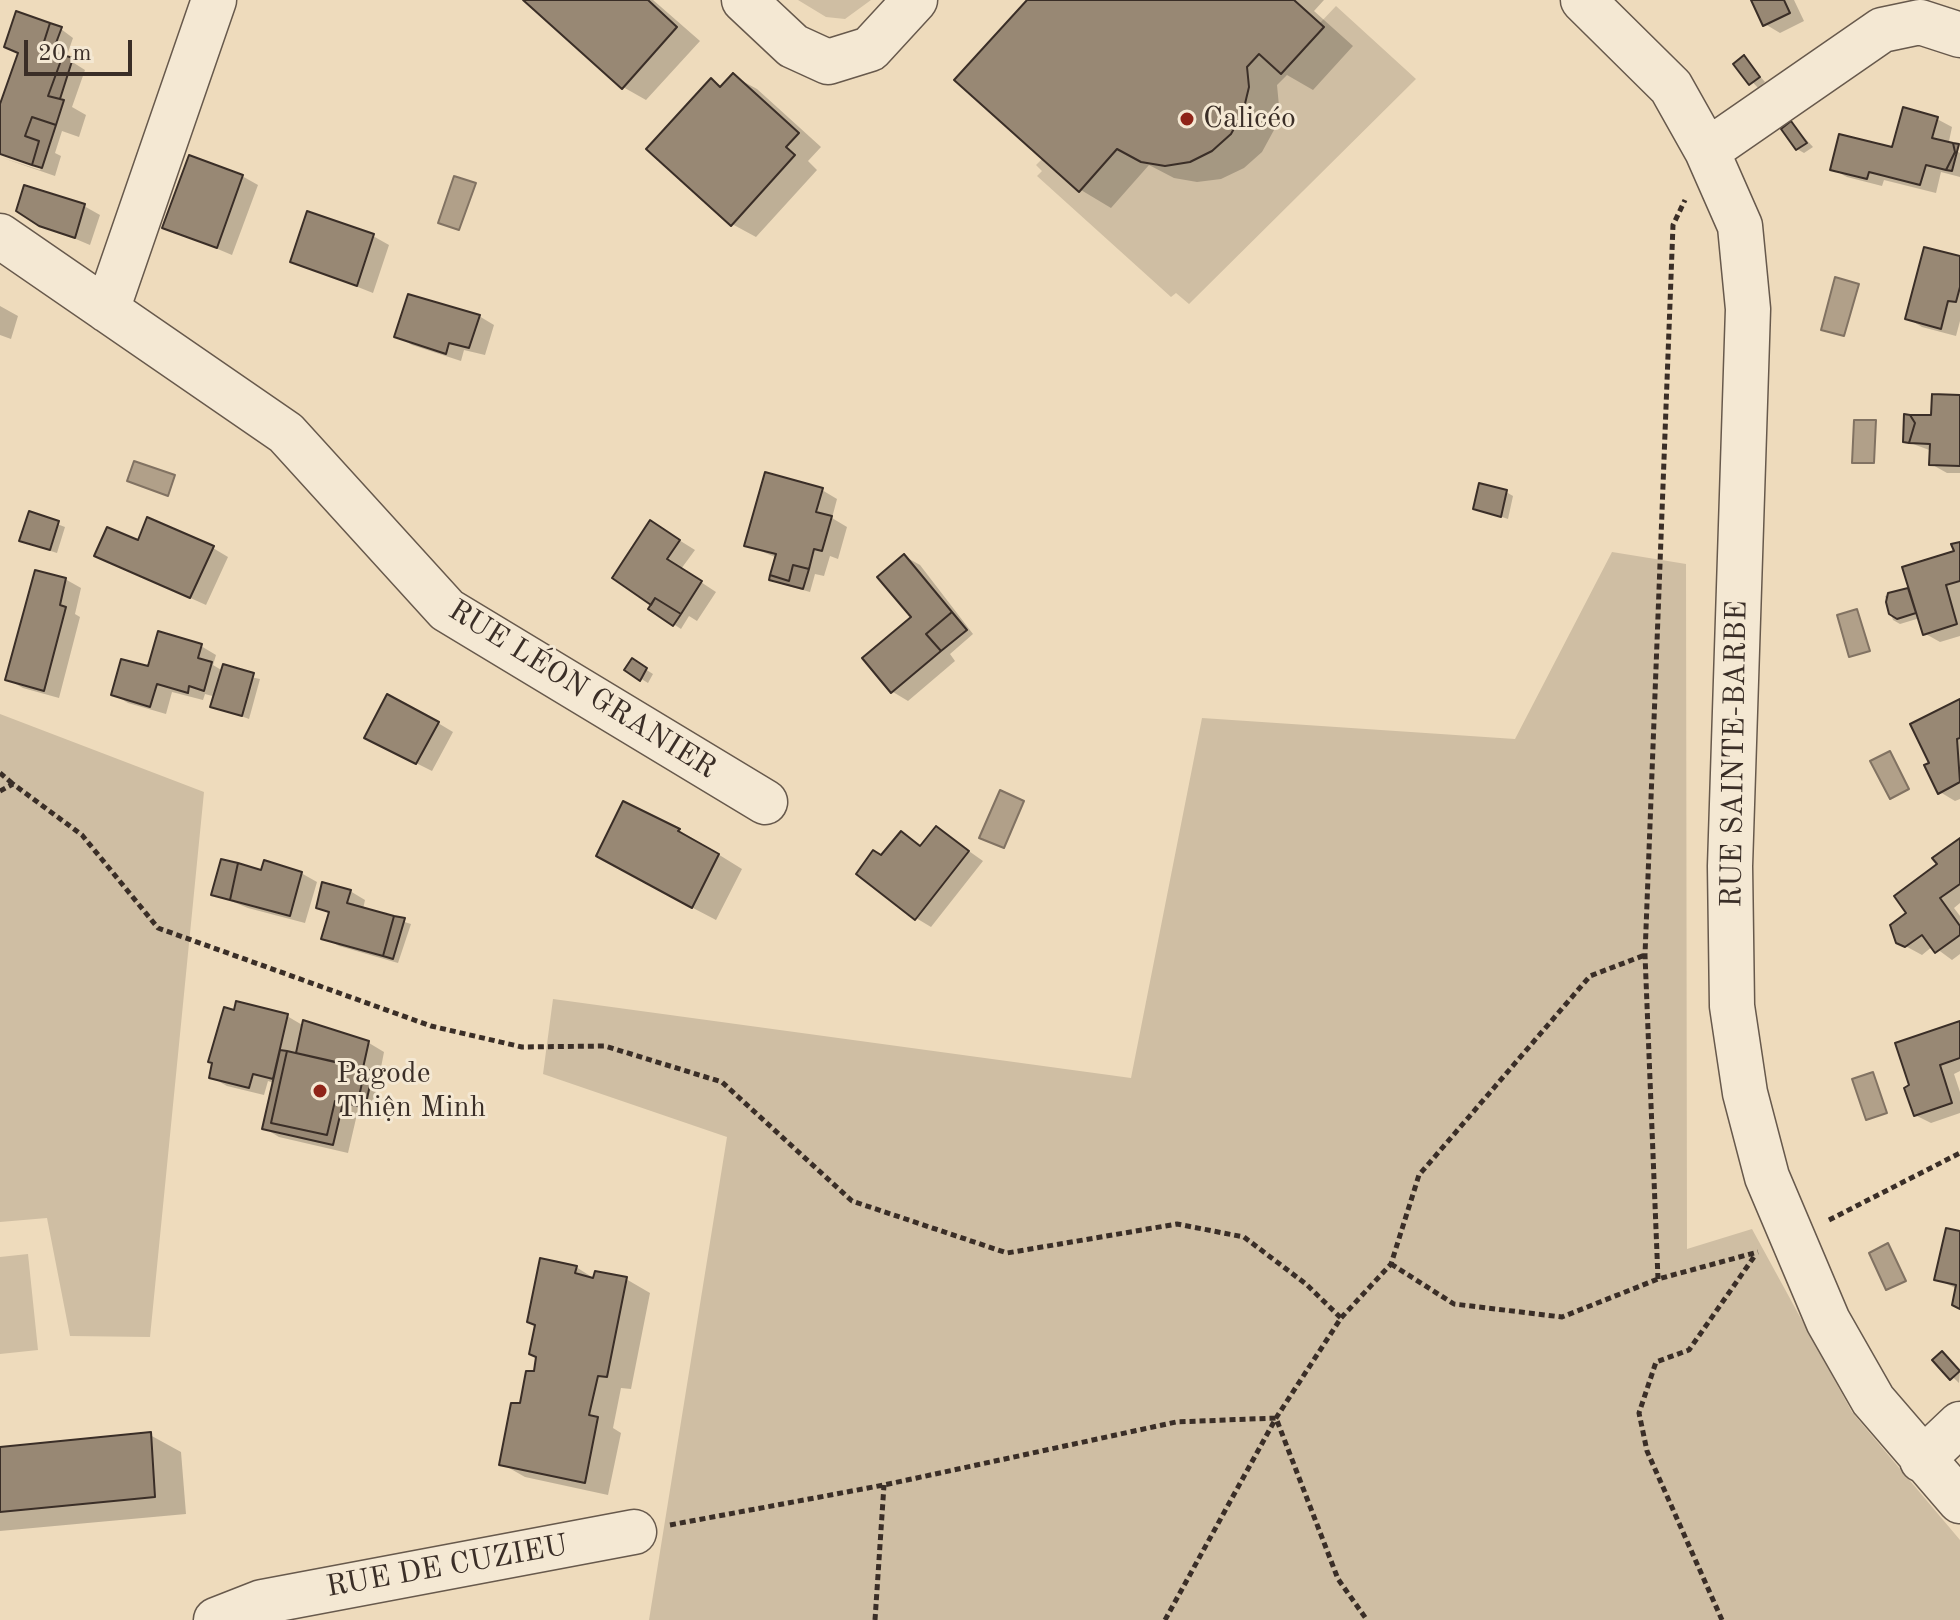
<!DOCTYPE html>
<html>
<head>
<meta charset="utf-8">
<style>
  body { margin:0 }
  #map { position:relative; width:1960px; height:1620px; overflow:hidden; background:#eedbbc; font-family:"Old Standard TT",serif }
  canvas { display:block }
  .scale { position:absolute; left:24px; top:40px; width:108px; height:36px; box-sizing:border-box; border:4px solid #3a2e27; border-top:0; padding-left:10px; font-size:24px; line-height:28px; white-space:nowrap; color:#3a2e27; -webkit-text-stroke:6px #f4e8d3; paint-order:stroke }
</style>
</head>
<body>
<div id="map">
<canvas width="1960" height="1620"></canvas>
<div class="scale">20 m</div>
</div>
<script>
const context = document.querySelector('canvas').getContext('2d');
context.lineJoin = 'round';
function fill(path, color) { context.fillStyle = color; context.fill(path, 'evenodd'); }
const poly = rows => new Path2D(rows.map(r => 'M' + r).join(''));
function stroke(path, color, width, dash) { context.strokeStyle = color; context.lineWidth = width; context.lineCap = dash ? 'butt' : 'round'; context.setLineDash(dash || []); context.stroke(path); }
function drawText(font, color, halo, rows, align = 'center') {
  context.font = font + ' "Old Standard TT",serif'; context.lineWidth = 6; context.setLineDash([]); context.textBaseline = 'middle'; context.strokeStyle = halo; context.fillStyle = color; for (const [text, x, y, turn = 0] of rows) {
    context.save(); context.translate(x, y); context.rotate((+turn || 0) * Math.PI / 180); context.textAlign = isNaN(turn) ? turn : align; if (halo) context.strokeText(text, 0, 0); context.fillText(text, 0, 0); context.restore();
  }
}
fill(poly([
  [798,0,871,0,845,19,826,17],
  [1027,0,1294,0,1320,23,1336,6,1416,79,1189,304,1176,293,1171,297,1037,176,1042,171,1036,165,1042,159],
  [1612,552,1686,564,1687,1249,1752,1229,1852,1412,1960,1540,1960,1620,649,1620,727,1137,543,1074,553,999,1131,1078,1202,718,1515,739],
  [0,714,204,792,150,1337,70,1336,47,1218,0,1222],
  [28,1254,38,1350,0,1354,0,1257]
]), '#cfbea3');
const water = poly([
  [454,176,476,183,459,230,438,223,454,176],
  [1835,277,1859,284,1844,336,1821,330,1835,277],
  [1854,420,1876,420,1874,463,1852,463,1854,420],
  [134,461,175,475,168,496,127,481,134,461],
  [1857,609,1870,651,1849,657,1837,615,1857,609],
  [1890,751,1909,789,1890,799,1870,761,1890,751],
  [1000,790,1024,801,1004,848,979,838,1000,790],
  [1873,1072,1887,1113,1866,1120,1852,1079,1873,1072],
  [1888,1243,1906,1281,1886,1290,1869,1253,1888,1243]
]);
fill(water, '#b1a089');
stroke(water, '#817262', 2);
fill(poly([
  [526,0,653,0,700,41,646,100,623,87],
  [1030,0,1324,0,1314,11,1353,46,1313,90,1287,75,1277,85,1279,106,1274,130,1262,152,1244,168,1221,179,1197,182,1174,178,1149,165,1111,208,1081,190],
  [1753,0,1794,0,1804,21,1780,33,1765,24],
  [61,29,73,38,66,58,85,70,72,107,86,115,79,137,62,131,55,153,61,156,55,176,0,157,40,170,42,166,0,152,0,107,20,54],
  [1744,58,1765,82,1758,88,1736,64],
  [733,76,757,89,821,147,808,161,817,170,756,237,732,224,711,80,723,87],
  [1937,119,1952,127,1948,146,1960,153,1960,177,1941,172,1936,193,1884,180,1882,186,1847,177,1832,169,1893,150],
  [1791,123,1813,147,1804,153,1797,149],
  [242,176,258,185,232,255,165,227],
  [84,206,100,215,90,245,40,224],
  [373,236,389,245,373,293,292,261],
  [1960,256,1960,321,1956,336,1922,327,1907,318],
  [0,306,18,316,11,339,0,335],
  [479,316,494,325,485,355,464,350,461,361,412,345,397,336],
  [1960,397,1960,473,1947,473,1931,464,1932,451,1905,441],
  [822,490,837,499,832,518,847,527,838,559,830,556,824,576,815,574,810,592,778,583,771,579,777,558,747,545],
  [1506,492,1513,496,1508,519,1475,508],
  [30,514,65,527,57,553,29,544],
  [666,532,695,550,681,569,716,592,697,621,689,616,681,629,651,609],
  [1960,544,1960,636,1940,642,1924,633,1920,618,1900,624,1893,620,1885,596,1911,589,1956,553],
  [213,548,228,557,206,605,97,556],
  [904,556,920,565,973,634,950,654,955,661,908,701,893,692,865,658,914,617],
  [65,579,81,588,75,614,80,617,59,698,23,688,7,679],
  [201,646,216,655,213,665,223,671,260,679,249,719,213,706,216,697,205,694,203,700,172,692,166,714,128,703,113,694,149,669],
  [632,661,653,674,648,683,627,670],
  [1960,701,1960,799,1955,801,1940,792,1932,764],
  [438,723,453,732,432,771,382,746],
  [623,803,679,830,742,869,716,920,651,886],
  [936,828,983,861,931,927,916,918,882,857,902,834,922,846],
  [1960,841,1960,903,1954,908,1960,916,1960,954,1952,960,1933,946,1922,955,1898,942,1909,914,1940,864],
  [262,873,301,873,317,882,305,923,248,908,214,894],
  [350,891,365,900,363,909,411,924,398,963,339,946,324,938,330,914,318,907],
  [287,1016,304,1026,305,1023,369,1043,384,1052,372,1114,358,1110,348,1153,279,1137,264,1128,274,1083,268,1081,264,1095,227,1086,211,1077],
  [1960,1023,1960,1071,1954,1074,1960,1092,1960,1113,1931,1123,1915,1115],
  [1960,1233,1960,1308,1957,1289,1937,1279],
  [576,1267,595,1279,626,1279,650,1293,631,1389,621,1388,613,1428,621,1433,608,1495,525,1477,502,1464],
  [1942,1353,1960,1369,1959,1383,1935,1360],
  [150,1435,181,1452,186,1514,0,1531,0,1449]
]), '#0003');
const building = poly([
  [523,0,648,0,677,27,622,89,523,0],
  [1027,0,1294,0,1324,27,1281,74,1259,54,1247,67,1249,87,1243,112,1231,134,1212,151,1190,162,1165,166,1141,162,1117,149,1079,192,954,80,1027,0],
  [1751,0,1784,0,1790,13,1763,26,1751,0],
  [16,11,50,23,42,48,63,55,48,96,64,100,56,125,32,117,25,136,39,141,32,165,0,154,0,104,18,53,4,47,16,11],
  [50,23,62,27,53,51,42,48,50,23],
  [63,55,73,58,60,99,48,96,63,55],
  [1744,55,1760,77,1749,85,1733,64,1744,55],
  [733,73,799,133,786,147,795,155,731,226,646,149,711,78,720,87,733,73],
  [1903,107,1938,117,1932,138,1953,143,1955,152,1946,170,1926,165,1920,185,1869,172,1867,179,1830,170,1839,134,1892,147,1903,107],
  [32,117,56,125,42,168,32,165,39,141,25,136,32,117],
  [1791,121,1807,143,1796,150,1781,129,1791,121],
  [1953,143,1959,144,1952,171,1946,170,1955,152,1953,143],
  [189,155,243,175,217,248,162,228,189,155],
  [24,185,85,204,75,238,39,226,16,211,24,185],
  [307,211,374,234,357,286,290,262,307,211],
  [1924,247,1960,256,1960,287,1956,302,1948,301,1941,329,1905,319,1924,247],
  [408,294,480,315,469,348,449,343,446,354,394,337,408,294],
  [1932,394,1960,395,1960,466,1929,465,1930,444,1909,443,1915,423,1910,415,1931,415,1932,394],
  [1904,414,1910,415,1915,423,1909,443,1903,442,1904,414],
  [765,472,823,488,816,512,832,516,822,551,814,549,809,569,793,565,789,581,770,575,776,554,744,546,765,472],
  [1479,483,1507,490,1501,517,1473,509,1479,483],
  [29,511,59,521,50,550,19,541,29,511],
  [147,517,214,546,190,598,94,556,107,527,138,540,147,517],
  [650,520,680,540,667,559,702,581,681,614,655,598,651,605,612,578,650,520],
  [1960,542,1960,581,1946,585,1957,624,1923,635,1902,567,1954,551,1951,544,1960,542],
  [904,554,952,612,926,634,941,651,891,693,862,658,911,617,877,577,904,554],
  [793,565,809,569,803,589,769,580,770,575,789,581,793,565],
  [35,570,66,578,60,605,66,607,44,691,5,680,35,570],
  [1908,588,1916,613,1897,619,1889,614,1886,602,1888,593,1908,588],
  [655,598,681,614,673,626,648,609,655,598],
  [952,612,967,630,941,651,926,634,952,612],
  [158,631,202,644,198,658,212,662,204,691,189,686,188,693,157,684,150,707,111,695,121,659,148,666,158,631],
  [632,658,647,668,640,681,624,670,632,658],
  [223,664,254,673,242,716,210,707,223,664],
  [387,694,439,722,416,764,364,738,387,694],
  [1960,699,1960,738,1957,739,1960,782,1938,794,1924,765,1929,763,1910,724,1960,699],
  [623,801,680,829,678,831,719,854,692,908,596,856,623,801],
  [936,826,969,851,915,920,856,874,873,850,881,855,901,831,920,846,936,826],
  [1960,838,1960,884,1940,898,1960,926,1960,935,1935,953,1922,935,1905,947,1896,943,1890,925,1906,913,1894,896,1937,864,1932,858,1960,838],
  [221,859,238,863,230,900,211,895,221,859],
  [264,860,302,872,290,916,230,900,238,863,261,870,264,860],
  [322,882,351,890,347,903,394,916,383,956,321,939,329,912,316,908,322,882],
  [394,916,405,918,393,959,383,956,394,916],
  [236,1001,288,1014,273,1079,253,1074,249,1088,209,1078,212,1063,208,1062,224,1007,234,1010,236,1001],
  [303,1020,369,1041,363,1068,296,1053,303,1020],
  [1960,1021,1960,1058,1940,1065,1952,1103,1914,1116,1904,1088,1909,1085,1895,1043,1960,1021],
  [280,1050,287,1051,271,1123,327,1135,335,1101,343,1103,333,1145,262,1129,280,1050],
  [287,1051,365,1069,357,1106,335,1101,327,1135,271,1123,287,1051],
  [365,1069,373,1071,365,1108,357,1106,365,1069],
  [1946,1228,1960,1231,1960,1309,1952,1305,1956,1285,1934,1280,1946,1228],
  [540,1258,577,1266,575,1273,593,1278,595,1271,627,1277,607,1377,598,1376,589,1415,598,1417,585,1483,499,1465,511,1403,520,1403,526,1371,534,1371,536,1357,529,1354,535,1325,527,1322,540,1258],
  [1942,1351,1960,1371,1950,1380,1932,1360,1942,1351],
  [151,1432,155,1497,0,1512,0,1447,151,1432]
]);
fill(building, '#988874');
stroke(building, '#3a2e27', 2);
const minor = poly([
  [744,0,793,46,828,62,870,49,915,0],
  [1583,0,1671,87,1707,151,1740,226,1748,309,1730,866,1732,1006,1745,1093,1767,1177,1828,1321,1873,1400,1960,1501],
  [1707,151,1882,30,1920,22,1960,35],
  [0,236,286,433,447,610,765,802],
  [107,310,214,0],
  [1922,1460,1960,1424],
  [216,1620,262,1602,634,1532]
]);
stroke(minor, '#67594c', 47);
stroke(poly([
  [0,773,13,784],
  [0,791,13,784,82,835,158,928,431,1026,522,1047,605,1046,722,1082,852,1201,1007,1253,1177,1224,1244,1237,1306,1284,1341,1318],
  [1829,1220,1960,1153],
  [1391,1264,1454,1304,1562,1317,1658,1279,1758,1252],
  [1658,1279,1645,955,1673,225,1685,200],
  [670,1525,884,1485,1176,1422,1276,1418,1338,1579,1367,1620],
  [875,1620,884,1485],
  [1165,1620,1276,1418,1341,1318,1391,1264,1419,1175,1590,976,1645,955],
  [1722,1620,1647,1451,1639,1413,1656,1362,1689,1350,1756,1254]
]), '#3a2e27', 5, [6, 4]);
stroke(minor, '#f4e8d3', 44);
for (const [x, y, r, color] of [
  [1187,119,8,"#8f2418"],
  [320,1091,8,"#8f2418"]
]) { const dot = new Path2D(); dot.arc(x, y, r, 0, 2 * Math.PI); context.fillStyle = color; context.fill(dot); stroke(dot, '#f4e8d3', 3); }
drawText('30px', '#3a2e27', '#f4e8d3', [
  ["Calicéo",1203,119],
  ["Pagode",336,1074],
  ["Thiện Minh",336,1108]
], 'left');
drawText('30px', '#3a2e27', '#f4e8d3', [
  ["RUE LÉON GRANIER",582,690,32],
  ["RUE SAINTE-BARBE",1735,754,-89],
  ["RUE DE CUZIEU",447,1567,-10]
]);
</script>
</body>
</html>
